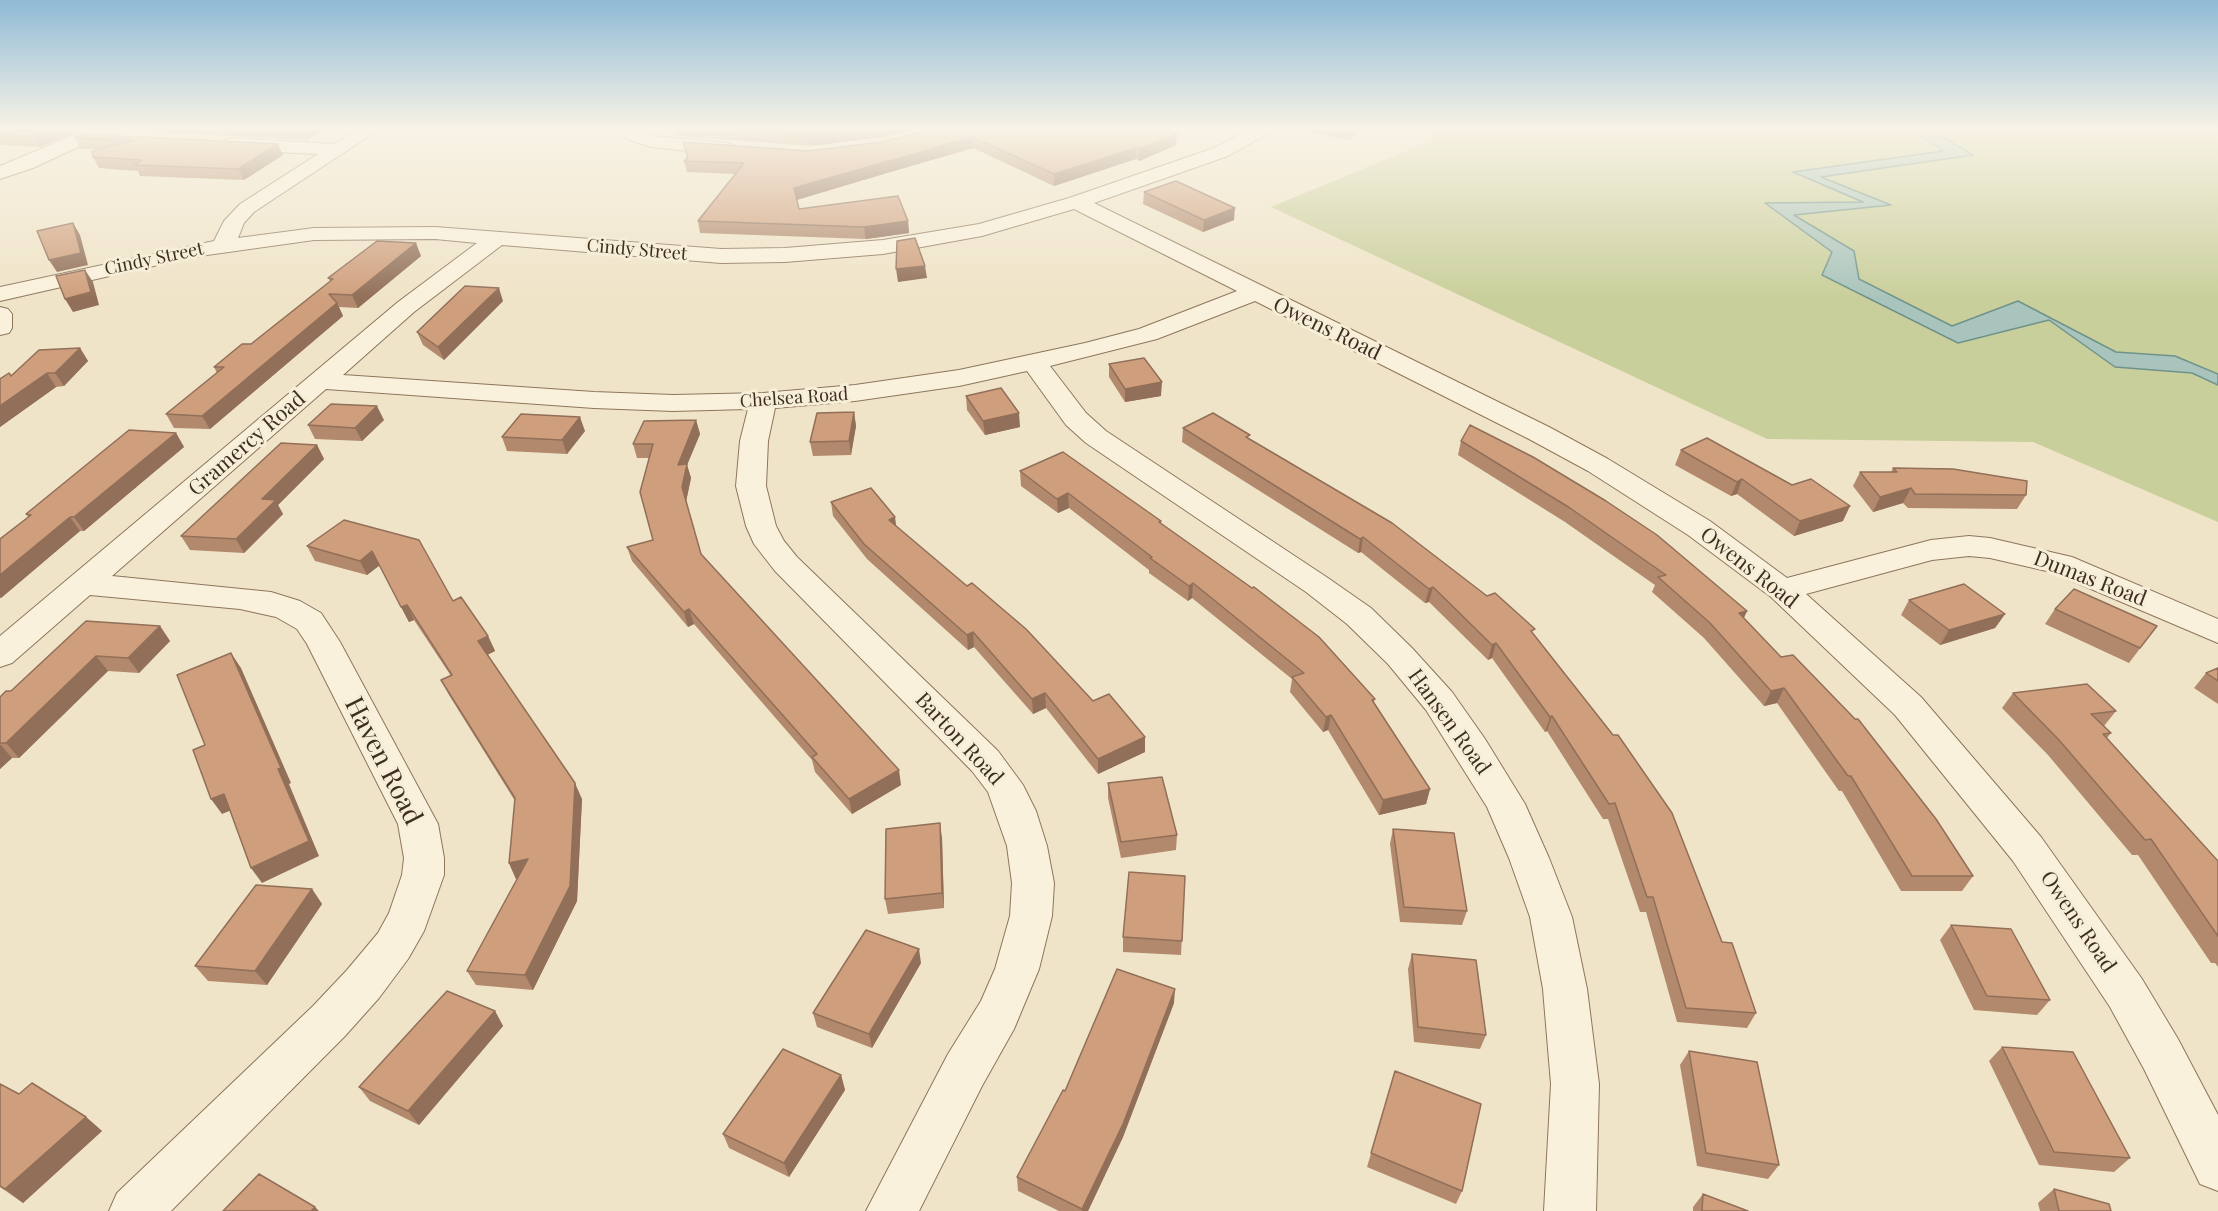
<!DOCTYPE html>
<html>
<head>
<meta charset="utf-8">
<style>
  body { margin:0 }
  canvas { display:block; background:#f0e4c8 }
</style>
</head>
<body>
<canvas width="2218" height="1211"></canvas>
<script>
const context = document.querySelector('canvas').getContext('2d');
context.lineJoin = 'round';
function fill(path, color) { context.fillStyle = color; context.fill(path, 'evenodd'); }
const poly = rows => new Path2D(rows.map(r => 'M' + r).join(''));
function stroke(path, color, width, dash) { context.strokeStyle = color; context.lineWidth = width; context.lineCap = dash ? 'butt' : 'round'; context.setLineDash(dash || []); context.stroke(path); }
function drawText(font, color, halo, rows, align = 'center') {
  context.font = font + ' "Playfair Display",serif'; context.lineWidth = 6; context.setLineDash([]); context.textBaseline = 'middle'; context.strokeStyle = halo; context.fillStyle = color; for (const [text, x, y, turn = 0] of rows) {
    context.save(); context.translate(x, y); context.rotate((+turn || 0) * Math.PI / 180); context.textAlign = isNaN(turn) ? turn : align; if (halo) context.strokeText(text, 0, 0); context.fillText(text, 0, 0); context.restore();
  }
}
fill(poly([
  [1429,130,1913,130,1944,151,1794,172,1864,202,1766,204,1832,252,1822,275,1958,343,2049,320,2115,367,2192,373,2218,385,2218,522,2033,442,1767,439,1271,207,1433,140],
  [1938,130,2218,130,2218,374,2175,356,2116,352,2018,301,1952,326,1859,279,1854,251,1793,215,1889,205,1820,177,1972,155,1935,133]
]), '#c9cf9b');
const water = poly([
  [1913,130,1938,130,1936,133,1973,155,1821,177,1891,205,1794,215,1854,251,1859,279,1952,326,2018,301,2116,352,2175,356,2218,374,2218,385,2192,373,2115,367,2049,320,1958,343,1822,275,1832,252,1765,203,1863,202,1793,172,1943,151,1913,130]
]);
fill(water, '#a9c4bc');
stroke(water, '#6f938a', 1.5);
const minor = poly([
  [86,130,109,130,106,134,33,168,0,179,0,166,86,130],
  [357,130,378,130,254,212,244,223,238,238,314,228,435,227,721,249,785,248,883,240,979,224,1069,198,1214,148,1248,130,1270,130,1267,134,1228,156,1094,203,1549,427,1608,459,1710,521,1787,578,1931,540,1969,536,1990,538,2072,557,2218,619,2218,643,2051,572,1990,558,1969,556,1932,560,1806,594,1921,697,2041,837,2142,979,2178,1039,2218,1115,2218,1191,2200,1184,2144,1069,2110,1007,2013,861,1895,715,1771,597,1688,535,1588,471,1529,439,1255,301,1157,339,1050,366,1086,413,1106,431,1328,578,1371,608,1412,648,1452,692,1485,739,1525,804,1549,858,1572,917,1587,989,1599,1084,1596,1211,1544,1211,1551,1084,1543,989,1530,917,1509,858,1487,807,1426,710,1388,664,1347,624,1306,592,1086,443,1066,425,1027,371,959,386,855,401,775,408,768,441,766,486,776,526,784,541,797,557,998,751,1023,785,1036,811,1047,846,1054,883,1052,916,1039,969,1014,1029,982,1086,919,1211,866,1211,948,1054,981,1001,995,969,1010,916,1012,883,1007,846,988,792,972,771,775,571,754,544,746,526,736,486,740,441,748,409,673,411,594,408,326,389,112,576,271,592,300,601,321,613,340,642,438,824,444,858,444,875,424,931,408,959,379,998,345,1036,171,1211,109,1211,117,1193,313,1006,347,970,378,933,389,913,402,875,404,858,398,824,307,644,297,629,276,617,240,609,90,595,12,663,0,667,0,636,398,302,477,243,435,239,314,240,193,257,0,301,0,287,214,241,224,221,240,204,318,154,233,150,226,148,224,144,226,140,233,138,334,144,357,130],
  [1074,209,1237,291,1139,329,1085,343,959,370,855,385,763,393,673,395,594,392,343,375,414,312,502,245,721,263,785,262,883,254,982,236,1074,209],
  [620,130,639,130,654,136,727,143,734,145,736,149,734,153,727,155,651,147,627,139,620,130],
  [0,307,8,309,12,314,12,328,9,333,0,335,0,307]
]);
stroke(minor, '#8d765c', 2);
fill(minor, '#faf1dc');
fill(poly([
  [0,130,82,130,40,147,0,145],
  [118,130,325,130,307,140],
  [676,130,912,130,882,137,810,146,679,136],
  [928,130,1176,145,1139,161,1136,159,1054,186,973,148,887,173,887,172,887,173,797,200,799,209,908,221,909,233,866,239,700,233,698,221,735,174,687,172,684,161,687,158,683,142,808,151,882,142],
  [1313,130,1358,130,1358,132,1349,140,1313,133],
  [82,134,283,155,244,180,140,176,138,171,99,168,93,157,99,149,81,149,75,138],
  [1144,192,1234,220,1203,232,1143,204],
  [421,256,358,308,339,307,343,316,210,429,174,428,166,414,217,373,214,367,251,344,330,281,328,278],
  [503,301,444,360,423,345,417,332],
  [80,348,88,361,64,386,56,387,0,427,0,379,11,376],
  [1109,364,1161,396,1125,402,1109,377],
  [966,396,1020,427,985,435,967,410],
  [854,412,856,426,851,455,813,456,810,442],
  [384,420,362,441,315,439,308,425],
  [696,420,700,434,687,465,691,478,686,501,701,554,901,785,852,814,815,772,812,760,694,624,688,627,632,561,627,547,653,540,649,458,637,458,633,444],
  [1183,428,1249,439,1533,634,1722,942,1756,1013,1747,1028,1677,1022,1646,912,1640,912,1608,819,1603,819,1547,731,1545,732,1492,658,1488,660,1429,602,1425,603,1361,552,1358,553,1182,442],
  [585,431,567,454,507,451,502,437],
  [176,433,184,447,84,531,80,531,1,598,0,598,0,539,28,517,26,514],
  [1461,441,1747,611,1744,618,1973,876,1962,891,1901,891,1842,791,1839,791,1777,703,1764,706,1704,638,1652,592,1655,585,1565,522,1458,455],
  [317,445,324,459,278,505,283,514,244,553,190,550,181,536],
  [1681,450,1843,521,1794,536,1737,494,1731,496,1675,465],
  [1893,468,2026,495,2017,509,1908,508,1903,503,1873,512,1853,486,1860,472,1891,472],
  [1020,471,1161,521,1161,524,1375,699,1374,702,1430,789,1426,804,1379,815,1328,730,1323,732,1290,692,1292,679,1192,598,1188,601,1149,573,1149,570,1069,508,1058,513,1021,486],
  [831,502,897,527,1093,701,1145,737,1145,752,1098,774,1046,708,1033,714,974,647,968,650,867,559,833,516],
  [344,520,453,601,488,636,495,651,487,655,582,799,577,901,533,990,476,985,467,971,518,878,516,879,509,863,515,801,449,695,441,680,451,676,414,620,409,622,380,565,367,575,315,561,307,546],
  [1909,600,2005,614,1995,628,1940,645,1901,615],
  [2055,609,2157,626,2129,663,2045,624],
  [160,626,170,641,139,673,108,671,19,758,12,758,0,769,0,697],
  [2218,668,2218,704,2194,688,2206,673],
  [2013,693,2116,711,2104,726,2111,733,2107,738,2218,861,2218,967,2215,963,2211,963,2138,855,2132,855,2048,755,2002,708],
  [1108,783,1177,835,1176,850,1121,858,1108,798],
  [1393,829,1467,911,1462,925,1400,922,1390,844],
  [942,838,944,908,888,914,885,899],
  [1185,876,1181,955,1123,952,1123,937],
  [312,889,322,904,267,985,208,981,195,966],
  [1951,925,2050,1000,2037,1015,1974,1010,1940,940],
  [1412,954,1486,1035,1480,1049,1414,1042,1408,969],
  [921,963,872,1048,817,1027,813,1013],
  [1174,1003,1123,1137,1088,1211,1059,1211,1018,1191,1017,1177,1065,1091],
  [495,1011,503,1026,419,1125,370,1101,359,1087],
  [2002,1047,2130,1158,2114,1172,2039,1165,1989,1061],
  [1689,1051,1779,1165,1768,1179,1697,1166,1680,1065],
  [1395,1071,1462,1191,1456,1204,1367,1167],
  [841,1075,845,1090,789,1177,729,1148,723,1134],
  [0,1084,19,1094,86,1117,102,1131,23,1203,0,1187],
  [2054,1189,2111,1211,2040,1211,2038,1203],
  [1703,1194,1748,1211,1693,1211,1693,1207]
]), '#b2896c');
fill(poly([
  [49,130,82,130,40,147,33,136],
  [302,130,325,130,307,140],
  [849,130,912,130,882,137,810,146,808,135],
  [1351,130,1358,130,1358,132,1349,140],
  [1177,134,1176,145,1139,161,1139,149],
  [972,137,973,148,887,173,886,162],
  [278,144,283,155,244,180,238,169],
  [1136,148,1136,159,1054,186,1054,174],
  [885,162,887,173,796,200,794,188],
  [1235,208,1234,220,1203,232,1204,220],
  [908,221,909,233,866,239,864,227],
  [73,223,80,235,88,265,57,272,49,260],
  [416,243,421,256,358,308,352,295],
  [925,266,927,278,898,282,896,269],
  [85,270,93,282,99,305,73,312,65,299],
  [499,288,503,301,444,360,438,347],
  [337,303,343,316,210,429,202,416],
  [80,348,88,361,64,386,55,373],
  [47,373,56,387,0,427,0,406],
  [1162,382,1161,396,1125,402,1125,389],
  [377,406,384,420,362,441,355,428],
  [854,412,856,426,851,455,849,441],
  [1019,413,1020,427,985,435,983,421],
  [580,417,585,431,567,454,562,440],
  [696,420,700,434,687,465,691,478,686,502,682,487,678,465],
  [176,433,184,447,84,531,74,517],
  [317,445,324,459,278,505,283,514,244,553,236,539,262,499],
  [1742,479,1737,494,1731,496,1737,482],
  [1911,488,1903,503,1873,512,1880,497],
  [1068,493,1069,508,1058,513,1057,499],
  [1850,506,1843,521,1794,536,1800,521],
  [70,517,80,531,1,598,0,596,0,575],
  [895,517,897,532,889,520],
  [1363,537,1361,552,1358,553,1360,539],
  [372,551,380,565,367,575,360,561],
  [1193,583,1192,598,1188,601,1189,586],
  [1433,587,1429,602,1425,603,1429,589],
  [407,605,414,620,409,622,401,607],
  [689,609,694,624,688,627,684,612],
  [1747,611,1740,625,1739,613],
  [2005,614,1995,628,1940,645,1949,630],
  [160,626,170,641,139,673,128,658],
  [973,632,974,647,968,650,967,635],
  [488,636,495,651,485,656,478,641],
  [1496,643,1492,658,1488,660,1492,645],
  [231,653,241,668,291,783,289,784,319,856,262,883,251,868,278,769],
  [96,656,108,671,19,758,6,743],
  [1784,688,1777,703,1764,706,1771,691],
  [1045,693,1046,708,1033,714,1032,699],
  [1331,715,1328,730,1323,732,1326,717],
  [1552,716,1547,731,1545,732,1550,717],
  [1145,737,1145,752,1098,774,1098,759],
  [0,744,12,758,0,769],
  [899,770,901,785,852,814,849,799],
  [575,783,582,799,577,901,533,990,525,975],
  [1430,789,1426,804,1379,815,1383,800],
  [224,794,234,809,222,814,211,799],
  [940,823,942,838,944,908,942,893],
  [528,859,536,875,516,879,509,863],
  [312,889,322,904,267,985,255,971],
  [919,949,921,963,872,1048,869,1034],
  [1175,989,1174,1003,1123,1137,1088,1211,1082,1211],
  [495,1011,503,1026,419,1125,408,1111],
  [841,1075,845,1090,789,1177,784,1163],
  [86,1117,102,1131,23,1203,5,1189],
  [315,1207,319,1211,311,1211]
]), '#916f58');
const building = poly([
  [0,130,49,130,33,136,0,134,0,130],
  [739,130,849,130,808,135,739,130],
  [928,130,1167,130,1177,134,1139,149,1136,148,1054,174,972,137,886,162,885,160,885,162,794,188,799,209,898,196,908,221,864,227,698,221,744,163,684,161,688,157,683,142,808,151,882,142,928,130],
  [82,134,278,144,238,169,134,165,142,160,93,157,92,151,135,140,75,138,82,134],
  [1176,181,1235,208,1204,220,1144,192,1176,181],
  [73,223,81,253,49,260,37,231,73,223],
  [915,238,925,266,896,269,897,241,915,238],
  [377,241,416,243,352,295,329,294,337,303,202,416,166,414,224,367,214,367,242,344,251,344,333,279,328,278,377,241],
  [85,270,91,292,65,299,56,276,85,270],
  [465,286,499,288,438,347,417,332,465,286],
  [80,348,55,373,47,373,0,406,0,379,9,373,11,376,39,350,80,348],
  [1144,358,1162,382,1125,389,1109,364,1144,358],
  [1001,388,1019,413,983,421,966,396,1001,388],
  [331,404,377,406,355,428,308,425,331,404],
  [854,412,849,441,810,442,817,413,854,412],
  [1213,413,1250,435,1246,437,1392,523,1487,596,1495,593,1535,629,1531,631,1613,735,1618,735,1672,813,1722,942,1732,943,1756,1013,1686,1008,1653,897,1647,897,1615,803,1609,804,1552,716,1550,717,1496,643,1492,645,1433,587,1429,589,1363,537,1360,539,1183,428,1213,413],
  [521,414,580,417,562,440,502,437,521,414],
  [696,420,678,465,687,464,682,487,701,554,899,770,849,799,812,757,817,754,689,609,684,612,627,547,653,540,640,492,653,444,633,444,644,421,696,420],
  [1470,425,1533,457,1606,501,1657,535,1747,611,1739,613,1781,657,1793,655,1855,719,1858,719,1936,819,1973,876,1912,876,1851,776,1848,776,1784,688,1771,691,1710,623,1658,577,1666,575,1570,508,1461,441,1470,425],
  [129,430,176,433,74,517,70,517,0,575,0,539,31,515,26,514,129,430],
  [1707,438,1792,485,1811,479,1850,506,1800,521,1742,479,1737,482,1681,450,1707,438],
  [281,443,317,445,262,499,276,500,236,539,181,536,281,443],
  [1063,452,1161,521,1159,522,1252,588,1254,587,1319,637,1375,699,1372,700,1430,789,1383,800,1331,715,1326,717,1292,677,1304,673,1193,583,1189,586,1150,558,1152,557,1068,493,1057,499,1020,471,1063,452],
  [1893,468,1953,469,2027,481,2026,495,1915,494,1911,488,1880,497,1860,472,1897,472,1893,468],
  [871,488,895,517,889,520,967,586,972,583,1026,629,1093,701,1109,694,1145,737,1098,759,1045,693,1032,699,973,632,967,635,864,544,831,502,871,488],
  [344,520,419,540,453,601,461,597,488,636,478,641,575,783,570,886,525,975,467,971,528,859,509,863,515,798,441,680,452,675,407,605,401,607,372,551,360,561,307,546,344,520],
  [1964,584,2005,614,1949,630,1909,600,1964,584],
  [2074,589,2157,626,2140,648,2055,609,2074,589],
  [86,621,160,626,128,658,96,656,6,743,0,743,0,697,6,691,11,691,86,621],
  [231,653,281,768,278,769,309,841,251,868,224,794,211,799,193,750,205,745,177,675,231,653],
  [2218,668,2218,681,2206,673,2218,668],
  [2087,684,2116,711,2091,714,2111,733,2103,734,2218,861,2218,936,2151,839,2145,840,2059,740,2013,693,2087,684],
  [1162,777,1177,835,1121,842,1108,783,1162,777],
  [940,823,942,893,885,899,886,829,940,823],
  [1393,829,1454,833,1467,911,1404,907,1393,829],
  [1129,872,1185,876,1182,941,1123,937,1129,872],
  [256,885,312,889,255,971,195,966,256,885],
  [1951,925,2011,929,2050,1000,1987,996,1951,925],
  [866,930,919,949,869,1034,813,1013,866,930],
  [1412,954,1476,960,1486,1035,1418,1027,1412,954],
  [1117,969,1175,989,1123,1124,1082,1209,1017,1177,1063,1090,1065,1091,1117,969],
  [447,991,495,1011,408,1111,359,1087,447,991],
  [2002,1047,2073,1052,2130,1158,2054,1152,2002,1047],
  [783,1049,841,1075,784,1163,723,1134,783,1049],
  [1689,1051,1757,1062,1779,1165,1706,1153,1689,1051],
  [1395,1071,1481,1104,1462,1191,1371,1153,1395,1071],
  [32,1083,86,1117,5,1189,0,1186,0,1084,19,1094,32,1083],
  [259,1174,315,1207,311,1211,223,1211,259,1174],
  [2054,1189,2109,1204,2111,1211,2059,1211,2054,1189],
  [1703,1194,1748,1211,1702,1211,1703,1194]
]);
fill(building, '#cf9f7d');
stroke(building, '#916f58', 1.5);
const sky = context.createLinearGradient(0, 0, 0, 299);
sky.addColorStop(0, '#8fbad6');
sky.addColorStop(0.43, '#f8f3e6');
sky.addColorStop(1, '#f8f3e600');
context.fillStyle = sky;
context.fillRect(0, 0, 2218, 299);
drawText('18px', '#3d2e20', '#f7eed8', [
  ["Cindy Street",637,250,5],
  ["Cindy Street",154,259,-12],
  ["Chelsea Road",794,398,-4]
]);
drawText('21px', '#3d2e20', '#f7eed8', [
  ["Owens Road",1327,329,26],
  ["Gramercy Road",247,444,-41],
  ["Owens Road",1749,568,38],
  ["Dumas Road",2090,579,21],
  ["Hansen Road",1449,722,54],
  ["Barton Road",959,739,47],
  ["Owens Road",2078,922,56]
]);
drawText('26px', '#3d2e20', '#f7eed8', [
  ["Haven Road",383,761,63]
]);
</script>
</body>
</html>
